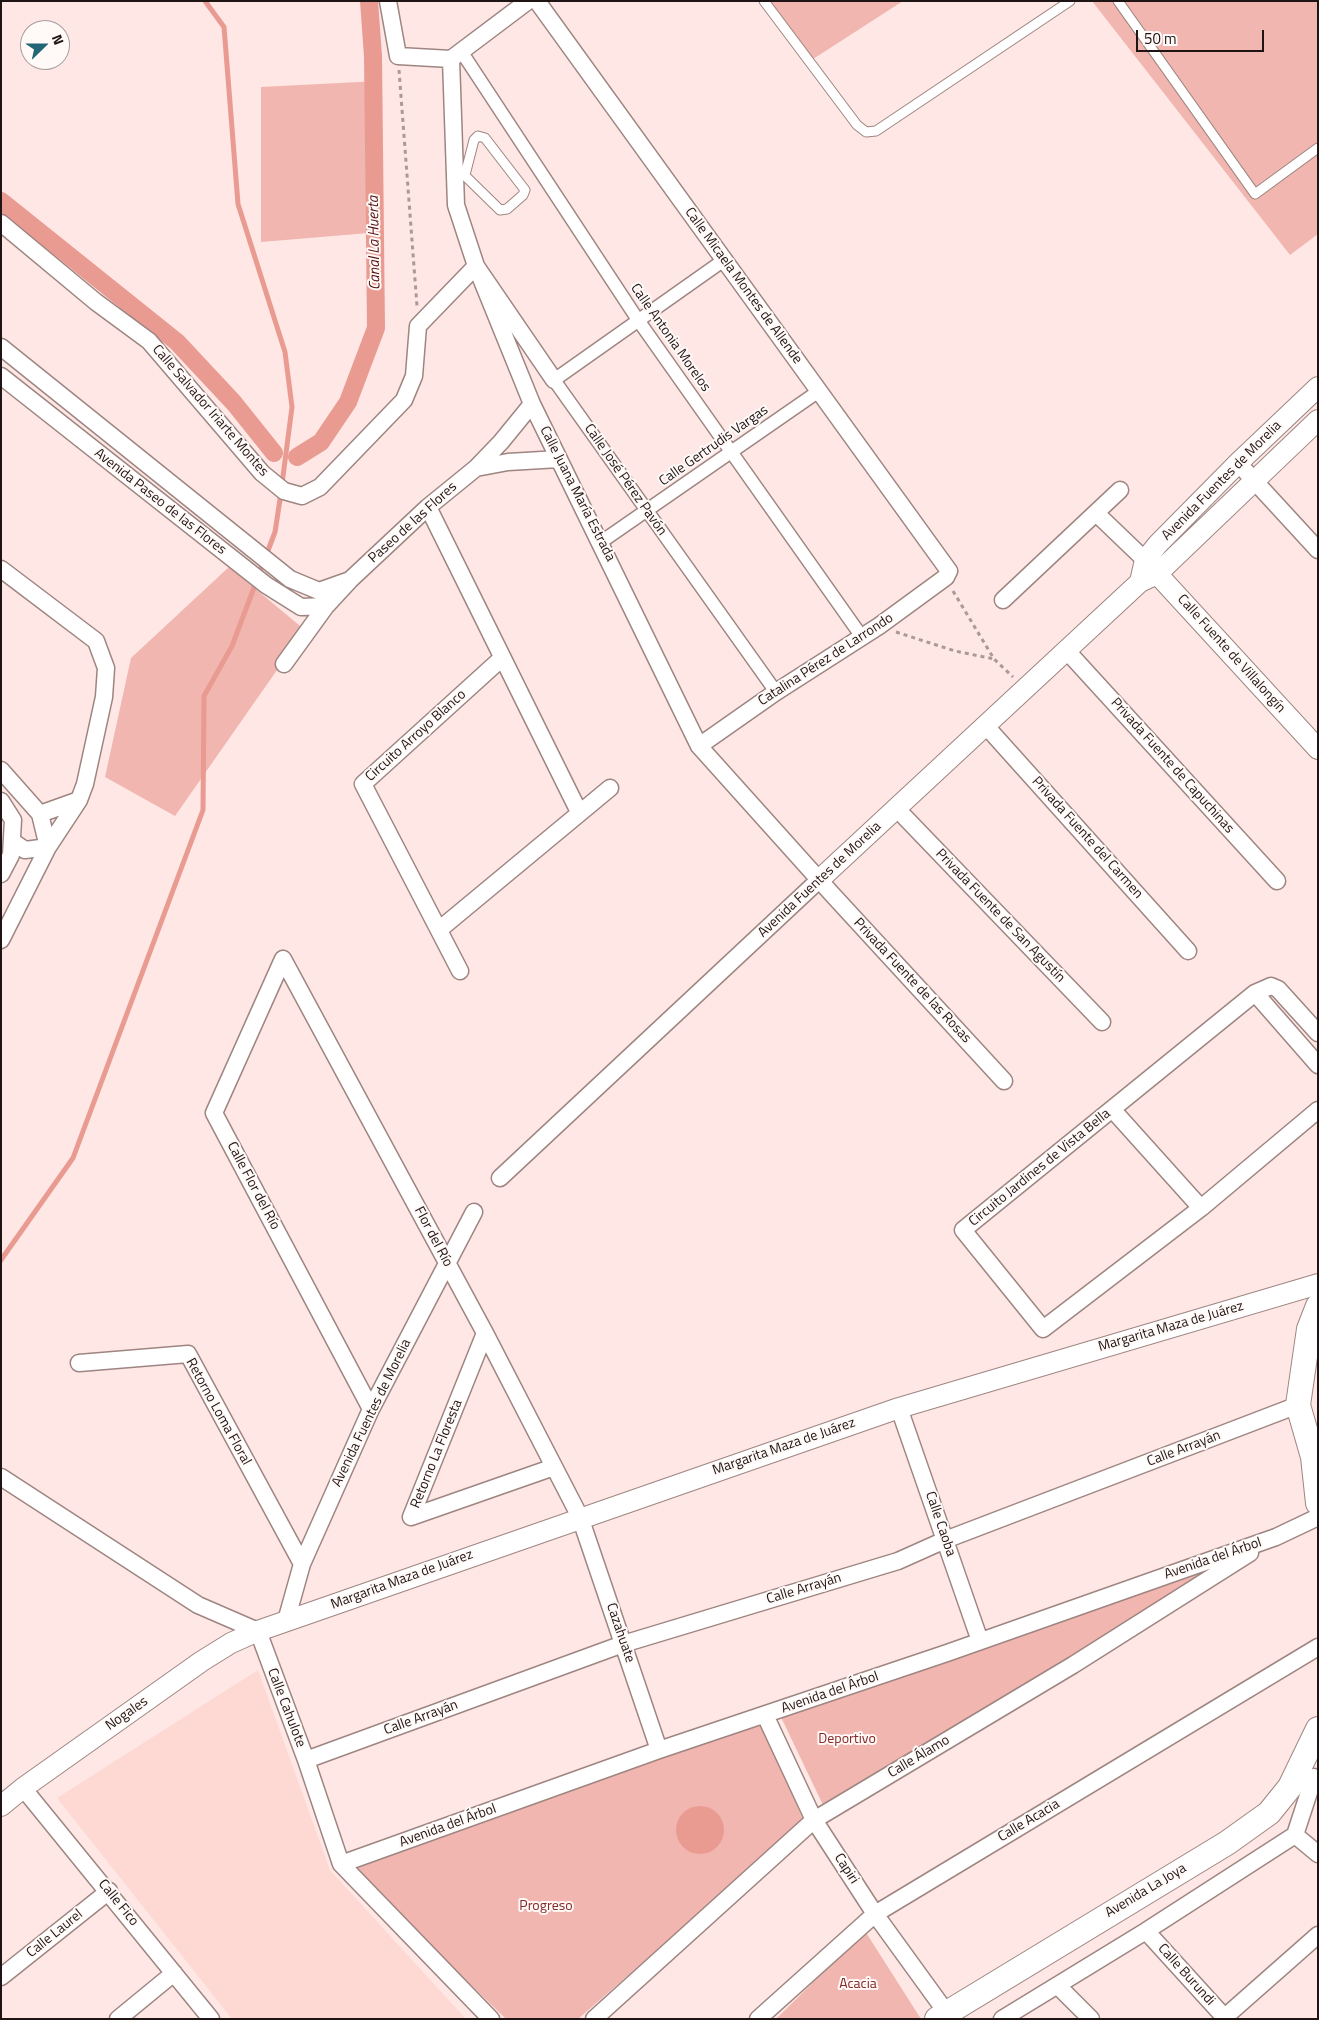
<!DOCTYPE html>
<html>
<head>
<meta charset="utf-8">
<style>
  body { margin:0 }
  #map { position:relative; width:1319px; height:2020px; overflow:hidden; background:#fee7e4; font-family:"Titillium Web",sans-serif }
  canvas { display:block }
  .frame { position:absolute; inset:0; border:2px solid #1e1413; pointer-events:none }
  .north { position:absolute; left:20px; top:20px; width:50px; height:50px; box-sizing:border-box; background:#fff9f8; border:1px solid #a59d9c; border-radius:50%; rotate:68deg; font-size:14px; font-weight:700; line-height:20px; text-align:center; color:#1e1413 }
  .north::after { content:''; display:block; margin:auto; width:18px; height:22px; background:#226577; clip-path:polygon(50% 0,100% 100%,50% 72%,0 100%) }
  .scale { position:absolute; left:1136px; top:30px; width:128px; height:22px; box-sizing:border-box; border:2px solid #1e1413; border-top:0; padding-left:6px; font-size:15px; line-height:18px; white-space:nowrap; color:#1e1413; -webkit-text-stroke:4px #fff9f8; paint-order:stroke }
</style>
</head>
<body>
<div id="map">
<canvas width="1319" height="2020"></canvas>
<div class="frame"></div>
<div class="north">N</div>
<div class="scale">50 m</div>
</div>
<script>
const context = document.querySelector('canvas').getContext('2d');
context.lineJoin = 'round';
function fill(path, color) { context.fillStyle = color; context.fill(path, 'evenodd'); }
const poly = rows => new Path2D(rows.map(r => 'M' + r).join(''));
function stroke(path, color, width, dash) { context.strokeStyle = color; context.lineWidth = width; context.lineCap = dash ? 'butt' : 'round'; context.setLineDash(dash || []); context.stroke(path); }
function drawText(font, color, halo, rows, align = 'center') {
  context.font = font + ' "Titillium Web",sans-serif'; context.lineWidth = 4; context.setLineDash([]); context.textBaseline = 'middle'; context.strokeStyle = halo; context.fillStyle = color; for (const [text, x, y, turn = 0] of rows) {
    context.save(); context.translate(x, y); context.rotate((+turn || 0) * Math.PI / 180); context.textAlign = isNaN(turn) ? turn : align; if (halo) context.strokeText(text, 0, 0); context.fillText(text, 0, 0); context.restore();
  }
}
fill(poly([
  [258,1670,330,1870,466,2019,232,2019,57,1798]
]), '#fed9d4');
fill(poly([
  [768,1,903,1,810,61],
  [1092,1,1318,1,1318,234,1290,255],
  [379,81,381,232,261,242,261,87],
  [229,567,305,630,175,816,105,777,131,658],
  [1246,1551,824,1807,780,1715],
  [762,1723,804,1822,578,2019,506,2019,346,1863],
  [865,1931,921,2019,776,2019]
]), '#f1b6af');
fill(poly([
  '676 1830a24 24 0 1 1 48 0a24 24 0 1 1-48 0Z'
]), '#e99b92');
stroke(poly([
  [205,1,224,27,238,204,285,352,292,407,282,484],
  [1,1260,73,1158,203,810,204,696,232,646,275,532,281,493]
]), '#e99b92', 5);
stroke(poly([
  [1,201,177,342,234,403,274,453],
  [297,457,321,442,348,402,376,328,373,56,369,1]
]), '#e99b92', 18);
const service = poly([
  [764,1,857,125,866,132,876,131,1070,1],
  [1118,1,1255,194,1318,148],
  [455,166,500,210,507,209,523,195,525,190,485,138,478,136,474,140,465,175]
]);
const pedestrian = poly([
  [461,51,638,320,862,637],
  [724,260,554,380,776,692],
  [601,542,819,391]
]);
const minor = poly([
  [388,1,398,56,451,59],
  [537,1,949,571,946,577,879,626,776,692,699,746],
  [451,59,456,205,476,266,532,404,699,746,831,893,1004,1081],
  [451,59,528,1],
  [1,223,96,302,149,341,262,473,284,491,302,496,320,487,404,400,414,376,418,326,476,266,554,380],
  [1,347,290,579,319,591,350,580],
  [1,376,266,585,301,607,326,606],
  [1238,463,1318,550],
  [476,468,508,462,559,459],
  [428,507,579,812],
  [1096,513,1145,560],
  [1,569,96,641,106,668,104,697,85,784,79,800,48,847,1,940],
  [1003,600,1120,490],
  [1067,651,1277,881],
  [284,664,326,606,350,580,428,507,476,468,501,442,532,404],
  [985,725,1188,951],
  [1,770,40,814,48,847],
  [1,801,13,820],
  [897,809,1102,1022],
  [40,814,79,800],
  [13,842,25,850,48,847],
  [1,874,11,855,13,820],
  [440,929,610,788],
  [283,959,485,1333,580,1517,659,1750],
  [283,959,214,1113,371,1409],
  [460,971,363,784,502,658],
  [1255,993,1318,1065],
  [1318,1033,1278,989,1271,986,1255,993,963,1230,1043,1329,1201,1208,1318,1110],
  [1112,1109,1201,1208],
  [500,1178,819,880],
  [79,1363,188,1354,302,1564],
  [899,1408,980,1641],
  [1,1477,198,1605,258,1631,306,1760,341,1864,491,2019],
  [411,1517,485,1333],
  [411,1517,554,1467],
  [286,1621,302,1564,371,1409,474,1212],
  [765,1715,814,1820,875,1914,946,2012],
  [306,1760,623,1644,898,1561,945,1540,1298,1405],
  [23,1788,211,2019],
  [1295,1835,1318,1854],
  [341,1864,659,1750,947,1653,1276,1537,1318,1517],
  [1146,1931,1226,2019],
  [1,1977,109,1891],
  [1058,1986,1091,2019],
  [1225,2017,1318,1935],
  [118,2019,174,1973],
  [594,2019,814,1820,1073,1665,1250,1553],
  [758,2019,875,1914,1318,1647],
  [1002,2019,1146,1931,1295,1835,1314,1777]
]);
const tertiary = poly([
  [1149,565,1318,749],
  [1140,582,1145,560,1158,544,1238,463,1318,387],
  [819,880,1140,582,1157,574,1318,420],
  [1,1806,23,1788,202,1661,231,1643,258,1631,899,1408,1318,1284]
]);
const secondary = poly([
  [1318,1306,1309,1329,1298,1405,1313,1457,1318,1503],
  [937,2019,1227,1843,1269,1813,1290,1787,1318,1729]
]);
stroke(service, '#9e8581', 11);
stroke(pedestrian, '#9e8581', 15);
stroke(minor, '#9e8581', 19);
stroke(tertiary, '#9e8581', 22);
stroke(secondary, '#9e8581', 26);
stroke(poly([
  [399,70,417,306],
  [953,591,994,659,1013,677],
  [896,632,955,651,994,659]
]), '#ab9997', 3, [4, 4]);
stroke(service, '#fff', 9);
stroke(pedestrian, '#fff', 12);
stroke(minor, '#fff', 16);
stroke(tertiary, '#fff', 20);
stroke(secondary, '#fff', 24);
drawText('14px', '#1e1413', '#fff9f8', [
  ["Calle Micaela Montes de Allende",743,286,54],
  ["Calle Antonia Morelos",670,338,55],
  ["Calle Salvador Iriarte Montes",210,411,49],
  ["Calle Gertrudis Vargas",714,446,-35],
  ["Calle José Pérez Pavón",625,480,55],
  ["Avenida Fuentes de Morelia",1222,481,-45],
  ["Calle Juana María Estrada",577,494,63],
  ["Avenida Paseo de las Flores",160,502,38],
  ["Paseo de las Flores",413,523,-42],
  ["Calle Fuente de Villalongín",1231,654,48],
  ["Catalina Pérez de Larrondo",826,660,-33],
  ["Circuito Arroyo Blanco",416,736,-42],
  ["Privada Fuente de Capuchinas",1172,766,48],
  ["Privada Fuente del Carmen",1087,838,48],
  ["Avenida Fuentes de Morelia",820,880,-43],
  ["Privada Fuente de San Agustín",1000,916,46],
  ["Privada Fuente de las Rosas",912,981,47],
  ["Circuito Jardines de Vista Bella",1040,1168,-39],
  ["Calle Flor del Río",253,1186,62],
  ["Flor del Río",433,1237,62],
  ["Margarita Maza de Juárez",1171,1327,-16],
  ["Retorno Loma Floral",218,1412,61],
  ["Avenida Fuentes de Morelia",372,1413,-64],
  ["Margarita Maza de Juárez",784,1447,-19],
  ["Calle Arrayán",1184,1449,-21],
  ["Retorno La Floresta",437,1454,-68],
  ["Calle Caoba",940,1524,71],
  ["Avenida del Árbol",1213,1559,-19],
  ["Margarita Maza de Juárez",402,1580,-20],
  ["Calle Arrayán",804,1589,-17],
  ["Cazahuate",620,1633,71],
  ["Avenida del Árbol",830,1693,-19],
  ["Calle Cahulote",286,1708,69],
  ["Nogales",127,1714,-35],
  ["Calle Arrayán",421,1718,-20],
  ["Calle Álamo",919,1757,-31],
  ["Calle Acacia",1029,1821,-31],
  ["Avenida del Árbol",448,1826,-20],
  ["Capiri",846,1869,57],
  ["Avenida La Joya",1146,1891,-31],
  ["Calle Fico",118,1903,51],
  ["Calle Laurel",55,1934,-39],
  ["Calle Burundi",1186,1975,48]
]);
drawText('14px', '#832824', '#fff9f8', [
  ["Deportivo",847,1740],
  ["Progreso",546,1907],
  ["Acacia",858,1985]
]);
drawText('italic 15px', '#530e0d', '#fff9f8', [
  ["Canal La Huerta",375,243,-91]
]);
</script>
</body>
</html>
